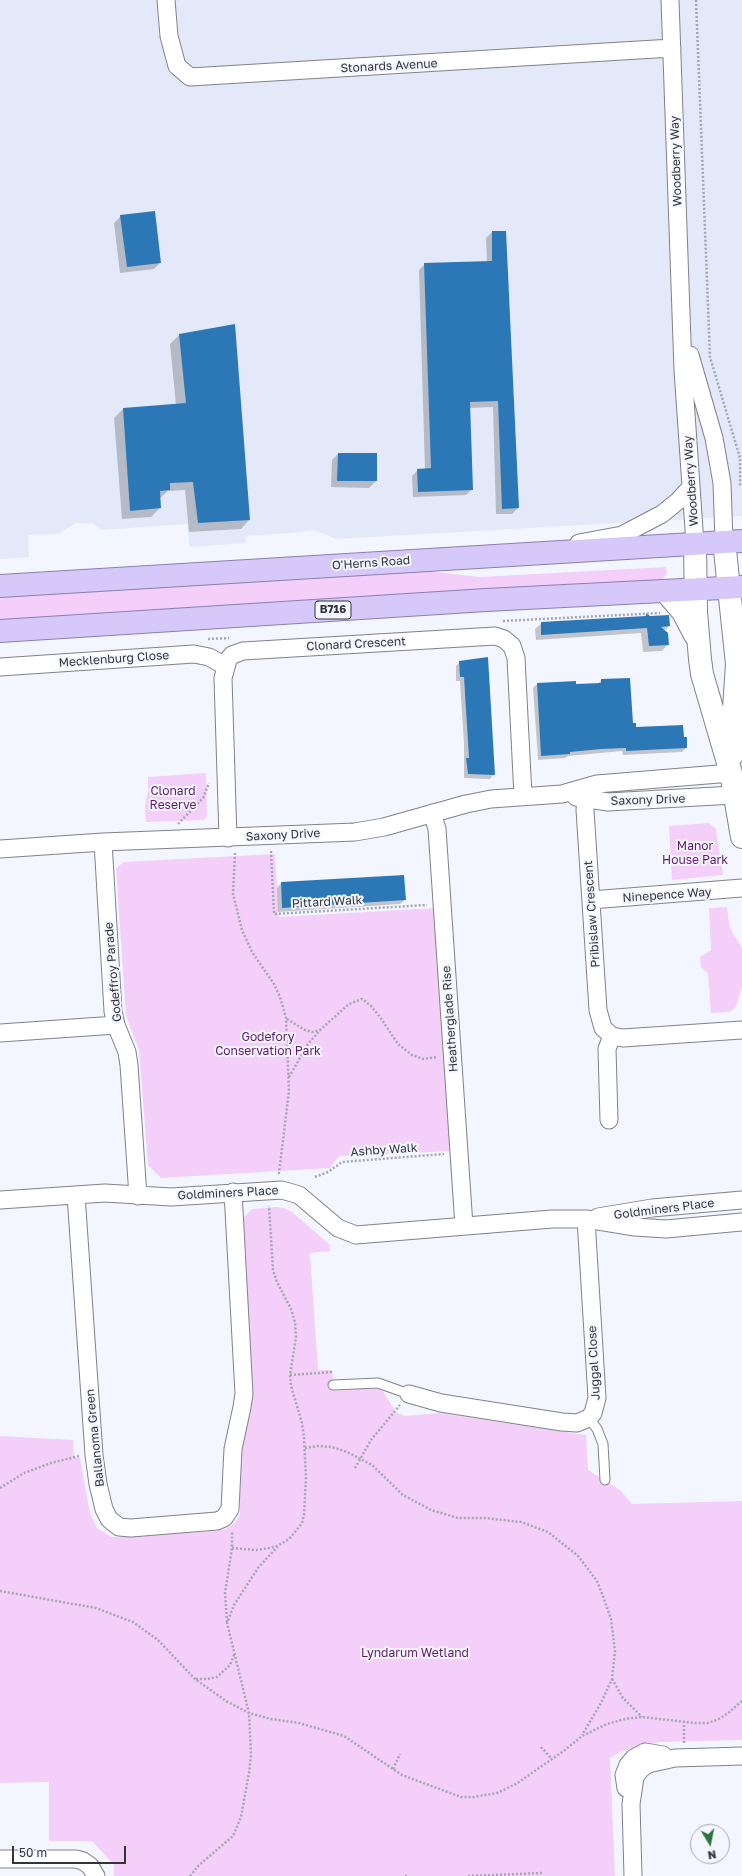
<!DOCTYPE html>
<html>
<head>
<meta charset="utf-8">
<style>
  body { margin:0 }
  #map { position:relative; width:742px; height:1876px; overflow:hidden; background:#f3f6ff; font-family:"Golos Text",sans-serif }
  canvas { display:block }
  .north { position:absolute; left:690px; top:1824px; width:40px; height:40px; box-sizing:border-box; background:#f3f6ff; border:1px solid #a6a9af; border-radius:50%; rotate:170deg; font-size:11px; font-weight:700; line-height:16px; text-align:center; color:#333538 }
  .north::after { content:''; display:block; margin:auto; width:14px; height:18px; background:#2e7441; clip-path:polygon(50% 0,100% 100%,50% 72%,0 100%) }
  .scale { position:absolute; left:12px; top:1846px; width:114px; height:18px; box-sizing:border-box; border:2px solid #333538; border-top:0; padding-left:5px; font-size:12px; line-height:14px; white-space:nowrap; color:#333538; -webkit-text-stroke:3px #f3f6ff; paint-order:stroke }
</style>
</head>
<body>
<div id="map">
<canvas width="742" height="1876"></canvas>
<div class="north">N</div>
<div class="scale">50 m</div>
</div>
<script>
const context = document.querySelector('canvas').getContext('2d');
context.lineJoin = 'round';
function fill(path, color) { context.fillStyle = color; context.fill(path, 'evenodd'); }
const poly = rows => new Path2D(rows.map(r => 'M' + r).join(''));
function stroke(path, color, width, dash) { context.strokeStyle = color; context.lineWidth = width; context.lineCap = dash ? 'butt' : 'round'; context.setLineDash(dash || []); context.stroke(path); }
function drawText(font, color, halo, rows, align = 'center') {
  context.font = font + ' "Golos Text",sans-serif'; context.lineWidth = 4; context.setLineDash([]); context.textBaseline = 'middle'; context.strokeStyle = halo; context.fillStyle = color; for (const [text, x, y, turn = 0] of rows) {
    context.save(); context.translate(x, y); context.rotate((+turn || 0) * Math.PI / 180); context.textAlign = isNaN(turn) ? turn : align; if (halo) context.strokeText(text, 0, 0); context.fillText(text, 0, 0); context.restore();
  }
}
fill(poly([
  [0,0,742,0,742,516,336,539,314,530,293,533,246,536,246,543,190,547,187,524,101,530,93,523,75,523,59,534,28,535,29,557,0,559]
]), '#e3e9f9');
fill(poly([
  [666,567,667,574,657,585,0,628,0,597,427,571,480,577],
  [206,773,207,816,204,820,146,822,145,806,148,791,148,777],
  [708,823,716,829,723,875,672,880,669,826],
  [275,854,279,917,436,908,453,1151,339,1156,330,1168,161,1178,148,1165,139,1050,126,1016,116,868,124,862],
  [727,907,729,923,733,934,742,947,742,986,736,1007,730,1012,711,1013,708,974,701,967,700,957,711,950,709,908],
  [276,1207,284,1208,292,1212,330,1245,330,1251,310,1253,318,1370,332,1370,334,1391,371,1388,382,1390,396,1412,405,1416,440,1413,586,1435,588,1470,620,1490,632,1504,742,1501,742,1740,660,1742,622,1751,610,1758,615,1876,114,1876,114,1865,92,1841,49,1841,49,1782,0,1783,0,1436,73,1440,74,1458,80,1458,90,1513,97,1528,111,1537,125,1537,214,1531,226,1529,234,1524,240,1514,240,1458,252,1395,243,1218,252,1209]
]), '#f3cffa');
fill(poly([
  [121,216,160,263,154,269,120,273,114,223],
  [492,232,518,508,512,514,496,514,493,407,469,408,472,489,466,495,413,497,412,476,418,470,425,469,419,270,425,264,487,262,486,238],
  [234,325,249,520,241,529,189,532,185,490,168,491,159,499,160,508,151,517,122,519,114,418,123,409,176,405,170,344,179,335],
  [338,454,376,454,376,481,369,488,331,487,332,460],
  [646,615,669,626,664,631,668,644,662,651,643,652,641,633,536,640,535,629,542,623,643,618],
  [460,662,494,774,490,779,464,778,464,744,460,681,456,681,456,666],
  [601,680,635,728,686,738,686,748,682,752,623,755,622,751,568,756,565,758,538,760,533,688,537,684,598,684],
  [403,876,405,900,400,904,278,912,277,888,281,883]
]), '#0003');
fill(poly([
  [155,211,161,263,127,267,120,215],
  [492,231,506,231,519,508,502,509,498,401,470,402,473,490,418,492,417,469,431,468,424,263,492,261],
  [235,324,250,520,198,523,193,482,170,483,170,490,160,491,161,508,130,511,123,408,186,403,179,334],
  [338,453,377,453,377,481,337,481],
  [646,613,650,616,669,615,670,626,661,627,668,633,669,645,649,646,647,628,541,635,541,622,646,616],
  [488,657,495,775,468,774,466,758,469,758,464,677,460,677,459,661],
  [630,678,633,723,636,723,636,727,683,725,684,737,687,737,687,748,626,751,626,748,601,749,570,752,570,754,541,756,537,683,576,681,576,684,601,683,601,679],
  [404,875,406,900,282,908,281,882]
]), '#2c78b6');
const service = poly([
  [333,1385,378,1383,409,1394],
  [589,1418,597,1429,603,1444,605,1480]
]);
const minor = poly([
  [166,0,169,36,177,66,190,77,672,48],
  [670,0,683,370,695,544],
  [690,355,714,438,722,483,724,541],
  [579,543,622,535,662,514,678,501,691,487],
  [0,667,194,654,209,657,225,666],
  [587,787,585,810,598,1010,603,1028,612,1036,623,1038,742,1030],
  [576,797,608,802,734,795],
  [432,813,437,829,464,1226],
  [228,838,223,678,228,660,232,655,243,651,495,636,504,639,512,646,516,658,523,796],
  [103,842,113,1011,116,1025,127,1052,129,1065,138,1196],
  [0,849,103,842,355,832,384,827,466,804,491,799,562,794,597,784,731,773],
  [591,900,742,888],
  [0,1033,116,1025],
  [609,1120,607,1049,612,1036],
  [76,1195,94,1455,98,1484,104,1509,109,1519,119,1527,131,1528,217,1521,224,1518,230,1509,233,1449,242,1407,244,1394,233,1192],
  [0,1200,105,1193,171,1197,282,1190,299,1195,338,1228,356,1235,552,1219,586,1219,635,1227,666,1229,742,1222],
  [598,1217,652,1208,742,1200],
  [409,1394,441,1403,562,1422,577,1423,589,1418,593,1413,597,1398,586,1219],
  [626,1788,624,1775,628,1765,634,1758,645,1752,663,1755],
  [0,1859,76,1859,83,1861,90,1866,96,1876],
  [633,1876,631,1804,635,1777,640,1770,648,1764,675,1758,742,1756]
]);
const tertiary = poly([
  [724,541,737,664,733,723,733,754],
  [695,544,696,612,700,659,702,674,731,773,742,837],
  [666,592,683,612,695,635]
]);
const primary = poly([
  [0,586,742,541],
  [0,631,486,600,742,587]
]);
stroke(service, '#80828a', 11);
stroke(minor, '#80828a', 19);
stroke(tertiary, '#80828a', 24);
stroke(primary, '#8b7eb3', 24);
stroke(poly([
  [696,0,710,357,740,458,740,487],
  [503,621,660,613],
  [208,639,229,638],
  [178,824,203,798,209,783],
  [271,851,274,914,427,905],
  [235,853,233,894,242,930,252,952,274,984,280,997,286,1018,289,1091,279,1173,276,1173],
  [287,1019,305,1030,312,1032,320,1030],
  [289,1077,308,1044,320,1030,349,1004,362,999,371,1006,380,1017,398,1044,412,1055,423,1059,437,1057],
  [315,1177,328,1172,342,1162,444,1154],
  [290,1375,333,1372],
  [305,1448,318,1446,332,1447,347,1452,372,1465,403,1495,431,1510,458,1518,485,1518,521,1522,548,1532,578,1556,597,1581,603,1596,611,1619,615,1651,612,1679,601,1703,582,1735],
  [355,1468,371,1440,400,1405],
  [0,1488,24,1473,51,1463,79,1456],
  [232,1548,256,1550,270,1548,277,1546],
  [0,1591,96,1608,133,1622,158,1640,195,1679,226,1701,249,1713,271,1719,299,1723,344,1736,402,1775,461,1797,474,1797,497,1793,516,1784,565,1750,582,1736,607,1724,625,1719,642,1717,695,1723,707,1723,717,1720,727,1714,742,1701],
  [227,1622,225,1593,232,1548,232,1531],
  [196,1679,207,1679,217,1677,230,1665,234,1655],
  [612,1679,623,1698,642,1717],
  [684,1743,684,1722],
  [541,1747,552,1759],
  [393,1769,400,1754],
  [190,1876,198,1866,233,1836,241,1817,249,1773,251,1755,249,1713,227,1623,234,1605,258,1568,279,1545,289,1539,296,1531,302,1523,304,1515,306,1477,304,1438,302,1423,291,1386,290,1375,296,1337,295,1322,291,1309,277,1282,273,1270,269,1206],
  [405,1876,409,1876],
  [468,1876,542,1873]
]), '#a4a7ae', 2.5, [2, 2]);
stroke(service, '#fff', 9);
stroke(minor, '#fff', 17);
stroke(tertiary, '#fff', 22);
stroke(primary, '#d6c9f9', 22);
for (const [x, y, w] of [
  [333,610,36]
]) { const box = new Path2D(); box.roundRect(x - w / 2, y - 9, w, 18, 3); context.fillStyle = '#f3f6ff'; context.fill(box); stroke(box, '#333538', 1); }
drawText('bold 11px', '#333538', null, [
  ["B716",333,610]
]);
drawText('12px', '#333538', '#f3f6ff', [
  ["Stonards Avenue",389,66,-3],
  ["Woodberry Way",676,161,-92],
  ["Woodberry Way",691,481,-94],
  ["O'Herns Road",371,563,-4],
  ["Clonard Crescent",356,644,-3],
  ["Mecklenburg Close",114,659,-4],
  ["Saxony Drive",648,800,-2],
  ["Saxony Drive",283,835,-3],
  ["Ninepence Way",667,895,-4],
  ["Pittard Walk",327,902,-3],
  ["Pribislaw Crescent",592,914,-94],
  ["Godeffroy Parade",113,972,-95],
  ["Heatherglade Rise",450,1019,-94],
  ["Ashby Walk",384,1150,-4],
  ["Goldminers Place",228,1193,-3],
  ["Goldminers Place",664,1209,-7],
  ["Juggal Close",594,1363,-93],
  ["Ballanoma Green",95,1438,-96]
]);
drawText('12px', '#61176f', '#f3f6ff', [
  ["Clonard",173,791],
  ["Reserve",173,805],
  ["Manor",695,846],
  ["House Park",695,860],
  ["Godefory",268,1037],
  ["Conservation Park",268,1051],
  ["Lyndarum Wetland",415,1653]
]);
</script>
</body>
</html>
